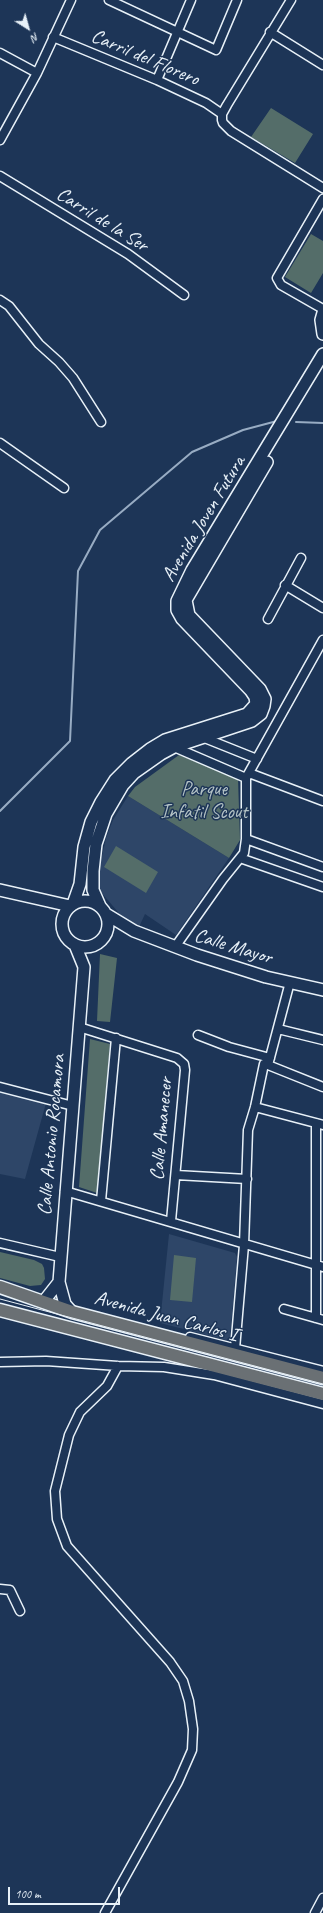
<!DOCTYPE html>
<html>
<head>
<meta charset="utf-8">
<style>
  body { margin:0 }
  #map { position:relative; width:323px; height:1913px; overflow:hidden; background:#1d3557; font-family:Caveat,sans-serif }
  canvas { display:block }
  .north { position:absolute; left:8px; top:8px; width:40px; height:40px; -webkit-text-stroke:3px #1d3557; paint-order:stroke; rotate:143deg; font-size:11px; font-weight:700; line-height:16px; text-align:center; color:#e8f1f8 }
  .north::after { content:''; display:block; margin:auto; width:14px; height:18px; background:#e8f1f8; clip-path:polygon(50% 0,100% 100%,50% 72%,0 100%) }
  .scale { position:absolute; left:8px; top:1887px; width:112px; height:18px; box-sizing:border-box; border:2px solid #e8f1f8; border-top:0; padding-left:5px; font-size:12px; line-height:14px; white-space:nowrap; color:#e8f1f8; -webkit-text-stroke:3px #1d3557; paint-order:stroke }
</style>
</head>
<body>
<div id="map">
<canvas width="323" height="1913"></canvas>
<div class="north">N</div>
<div class="scale">100 m</div>
</div>
<script>
const context = document.querySelector('canvas').getContext('2d');
context.lineJoin = 'round';
function fill(path, color) { context.fillStyle = color; context.fill(path, 'evenodd'); }
const poly = rows => new Path2D(rows.map(r => 'M' + r).join(''));
function stroke(path, color, width, dash) { context.strokeStyle = color; context.lineWidth = width; context.lineCap = dash ? 'butt' : 'round'; context.setLineDash(dash || []); context.stroke(path); }
function drawText(font, color, halo, rows, align = 'center') {
  context.font = font + ' Caveat,sans-serif'; context.lineWidth = 3; context.setLineDash([]); context.textBaseline = 'middle'; context.strokeStyle = halo; context.fillStyle = color; for (const [text, x, y, turn = 0] of rows) {
    context.save(); context.translate(x, y); context.rotate((+turn || 0) * Math.PI / 180); context.textAlign = isNaN(turn) ? turn : align; if (halo) context.strokeText(text, 0, 0); context.fillText(text, 0, 0); context.restore();
  }
}
fill(poly([
  [128,796,229,858,176,935,145,914,139,927,121,919,118,912,100,891,99,869,106,838,113,820],
  [0,1092,46,1103,25,1179,0,1174],
  [169,1234,235,1253,237,1257,230,1337,228,1339,226,1340,160,1323]
]), '#2e4668');
fill(poly([
  [271,108,313,134,295,163,251,137],
  [311,234,323,241,323,273,311,293,285,277],
  [179,755,238,778,240,840,229,858,128,796,135,787],
  [116,846,158,872,146,893,104,867],
  [100,954,117,958,110,1022,97,1021],
  [90,1039,110,1044,97,1193,79,1187],
  [0,1252,34,1260,42,1264,44,1268,45,1279,41,1285,30,1286,0,1278],
  [174,1255,196,1258,192,1302,170,1300]
]), '#546d69');
stroke(poly([
  [296,422,323,423],
  [0,811,70,741,78,571,100,530,192,452,243,430,277,421]
]), '#98acc3', 2);
const street = poly([
  [109,0,216,50,237,0],
  [291,0,227,105,222,114,222,120,223,123,231,131,323,188],
  [270,32,323,65],
  [53,37,157,80,206,103,222,114],
  [0,53,37,73],
  [157,80,191,0],
  [0,140,37,73,71,0],
  [0,176,128,254,184,295],
  [323,199,277,278,281,285,323,309],
  [0,300,9,306,39,344,59,362,73,378,101,422],
  [0,443,64,488],
  [285,585,323,608],
  [268,619,301,558],
  [202,737,257,759],
  [174,747,246,778],
  [249,773,323,801],
  [246,839,323,867],
  [240,858,323,887],
  [175,947,223,879,244,853,246,839,246,778,323,640],
  [79,1027,177,1058,184,1064,185,1070,171,1221],
  [278,1029,323,1040],
  [198,1035,229,1047,270,1058],
  [268,1065,323,1087],
  [0,1087,73,1106],
  [255,1107,323,1125],
  [176,1175,247,1179],
  [65,1191,323,1267],
  [101,1201,116,1038],
  [0,1243,60,1257],
  [284,1309,323,1320],
  [316,1318,316,1123],
  [190,1337,323,1371],
  [235,1349,244,1245,248,1130,255,1107,264,1064,268,1065,290,982],
  [0,1362,46,1361,118,1366,164,1367,214,1375,323,1404],
  [0,1589,10,1590,20,1611],
  [105,1913,178,1782,192,1750,193,1729,189,1701,183,1681,170,1662,67,1546,57,1519,55,1491,69,1435,80,1412,107,1386,118,1366],
  [315,1913,323,1898]
]);
const secondary = poly([
  [323,313,321,320,323,334],
  [0,890,70,906],
  '62 924a23 23 0 1 1 46 0a23 23 0 1 1-46 0Z',
  [73,904,80,884,84,847,91,822,101,802,115,780,132,763,150,749,165,740,247,714,256,704,255,697,251,691,182,619,177,610,177,601,192,570,323,354],
  [100,906,93,890,93,871,96,844,106,814,123,785,134,773,161,754,174,747,252,721,261,714,264,706,265,699,260,689,189,615,186,600,267,462],
  [106,914,134,931,197,955,266,977,323,990],
  [44,1301,59,1282],
  [72,1312,65,1304,59,1282,84,967,75,945]
]);
const primary = poly([
  [0,1287,72,1312,323,1378],
  [0,1310,323,1394]
]);
stroke(street, '#e8f1f8', 11);
stroke(secondary, '#e8f1f8', 14);
stroke(primary, '#e8f1f8', 15);
stroke(street, '#1d3557', 8);
stroke(secondary, '#1d3557', 11);
stroke(primary, '#6a7074', 12);
stroke(poly([
  [0,1299,323,1384]
]), '#e8f1f8', 1);
drawText('20px', '#e8f1f8', '#1d3557', [
  ["Carril del Florero",145,58,23],
  ["Carril de la Ser",102,220,32],
  ["Avenida Joven Futura",204,519,-59],
  ["Calle Mayor",233,947,17],
  ["Calle Amanecer",162,1129,-85],
  ["Calle Antonio Rocamora",52,1135,-85],
  ["Avenida Juan Carlos I",166,1317,15]
]);
drawText('20px', '#b4c3c6', '#1d3557', [
  ["Parque",204,790],
  ["Infatil Scout",204,813]
]);
</script>
</body>
</html>
